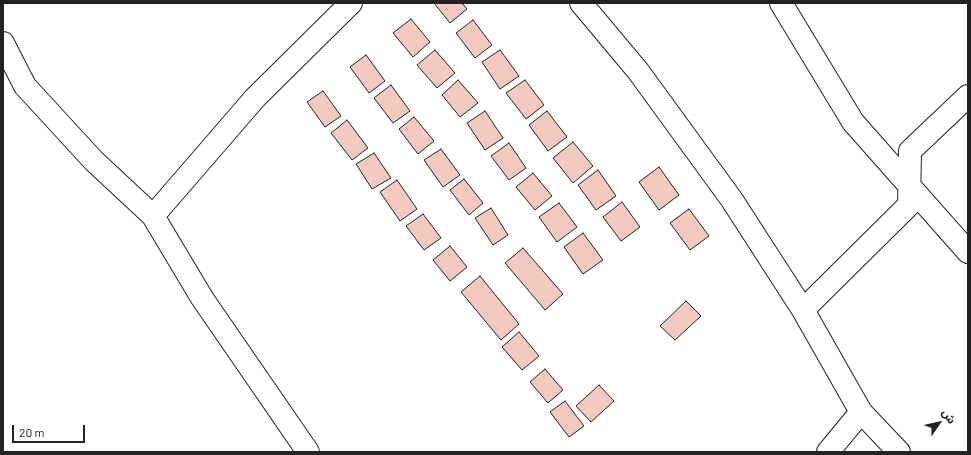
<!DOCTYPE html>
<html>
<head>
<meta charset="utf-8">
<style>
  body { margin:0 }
  #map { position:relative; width:971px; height:455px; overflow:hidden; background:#fff; font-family:Barlow,"Noto Sans Arabic",sans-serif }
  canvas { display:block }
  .frame { position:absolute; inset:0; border:4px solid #222; pointer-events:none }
  .north { position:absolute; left:919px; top:403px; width:40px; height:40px; -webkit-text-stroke:3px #fff; paint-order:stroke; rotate:56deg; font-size:11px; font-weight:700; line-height:16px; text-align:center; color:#222 }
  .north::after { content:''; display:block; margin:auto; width:14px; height:18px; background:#222; clip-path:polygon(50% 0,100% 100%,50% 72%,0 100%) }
  .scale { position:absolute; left:12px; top:425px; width:73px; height:18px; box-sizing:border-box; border:2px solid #222; border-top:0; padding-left:5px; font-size:12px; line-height:14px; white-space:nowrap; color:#222; -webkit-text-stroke:3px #fff; paint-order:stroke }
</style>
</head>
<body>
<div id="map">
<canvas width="971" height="455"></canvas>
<div class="frame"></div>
<div class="north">ش</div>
<div class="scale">20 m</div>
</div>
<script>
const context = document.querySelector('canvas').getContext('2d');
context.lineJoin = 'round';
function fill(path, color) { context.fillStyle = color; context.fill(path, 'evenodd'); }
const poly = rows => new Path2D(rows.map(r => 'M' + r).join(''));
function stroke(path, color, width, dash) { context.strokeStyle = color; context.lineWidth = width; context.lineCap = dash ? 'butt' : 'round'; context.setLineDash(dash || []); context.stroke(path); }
const building = poly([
  [434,3,462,3,467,9,450,23,434,3],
  [411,19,430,42,413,57,393,33,411,19],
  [473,20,492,45,475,58,456,33,473,20],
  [435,50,455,73,437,88,417,65,435,50],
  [500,50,519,76,500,89,482,62,500,50],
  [366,55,385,81,369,93,350,67,366,55],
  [458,80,478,103,460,117,442,95,458,80],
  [525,80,544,105,526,119,506,93,525,80],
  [391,85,410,111,393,123,374,98,391,85],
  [323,91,341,116,325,127,307,102,323,91],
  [485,111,503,138,485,150,467,123,485,111],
  [547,111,567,137,548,151,529,125,547,111],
  [414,117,434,141,418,154,399,129,414,117],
  [347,120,368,148,352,160,331,133,347,120],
  [573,142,593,166,573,183,553,158,573,142],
  [509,143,526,168,509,180,491,156,509,143],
  [441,149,460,175,443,187,424,160,441,149],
  [374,153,391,178,372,189,356,164,374,153],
  [659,167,679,195,659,210,639,182,659,167],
  [598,170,616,196,596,210,578,185,598,170],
  [533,173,552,196,535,210,516,187,533,173],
  [464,179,483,203,469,215,450,190,464,179],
  [397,180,417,209,400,221,380,192,397,180],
  [622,202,640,227,621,241,603,217,622,202],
  [559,203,577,227,557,242,539,217,559,203],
  [491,208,508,235,493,245,475,218,491,208],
  [689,209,709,236,690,250,670,223,689,209],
  [423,214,441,238,424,250,406,226,423,214],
  [583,233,603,260,583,274,564,247,583,233],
  [450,246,467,267,450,281,433,260,450,246],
  [523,248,563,294,545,310,505,263,523,248],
  [480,276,519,324,501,340,461,292,480,276],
  [686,301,701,316,675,340,660,326,686,301],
  [519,332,539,356,522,370,502,347,519,332],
  [545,369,563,390,548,403,530,382,545,369],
  [599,385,614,401,591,422,576,406,599,385],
  [565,401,584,426,569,437,550,412,565,401]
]);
fill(building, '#f3c9c0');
stroke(building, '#222', 1);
const minor = poly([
  [581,3,638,71,732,200,803,310],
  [781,3,853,122,968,252],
  [3,43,25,86,94,161,153,216,202,298,308,452],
  [153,216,255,98,351,3],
  [861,412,899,452],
  [828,452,861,412,803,310,909,205,910,151,968,96]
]);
stroke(minor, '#222', 24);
stroke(minor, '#fff', 22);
</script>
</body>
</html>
